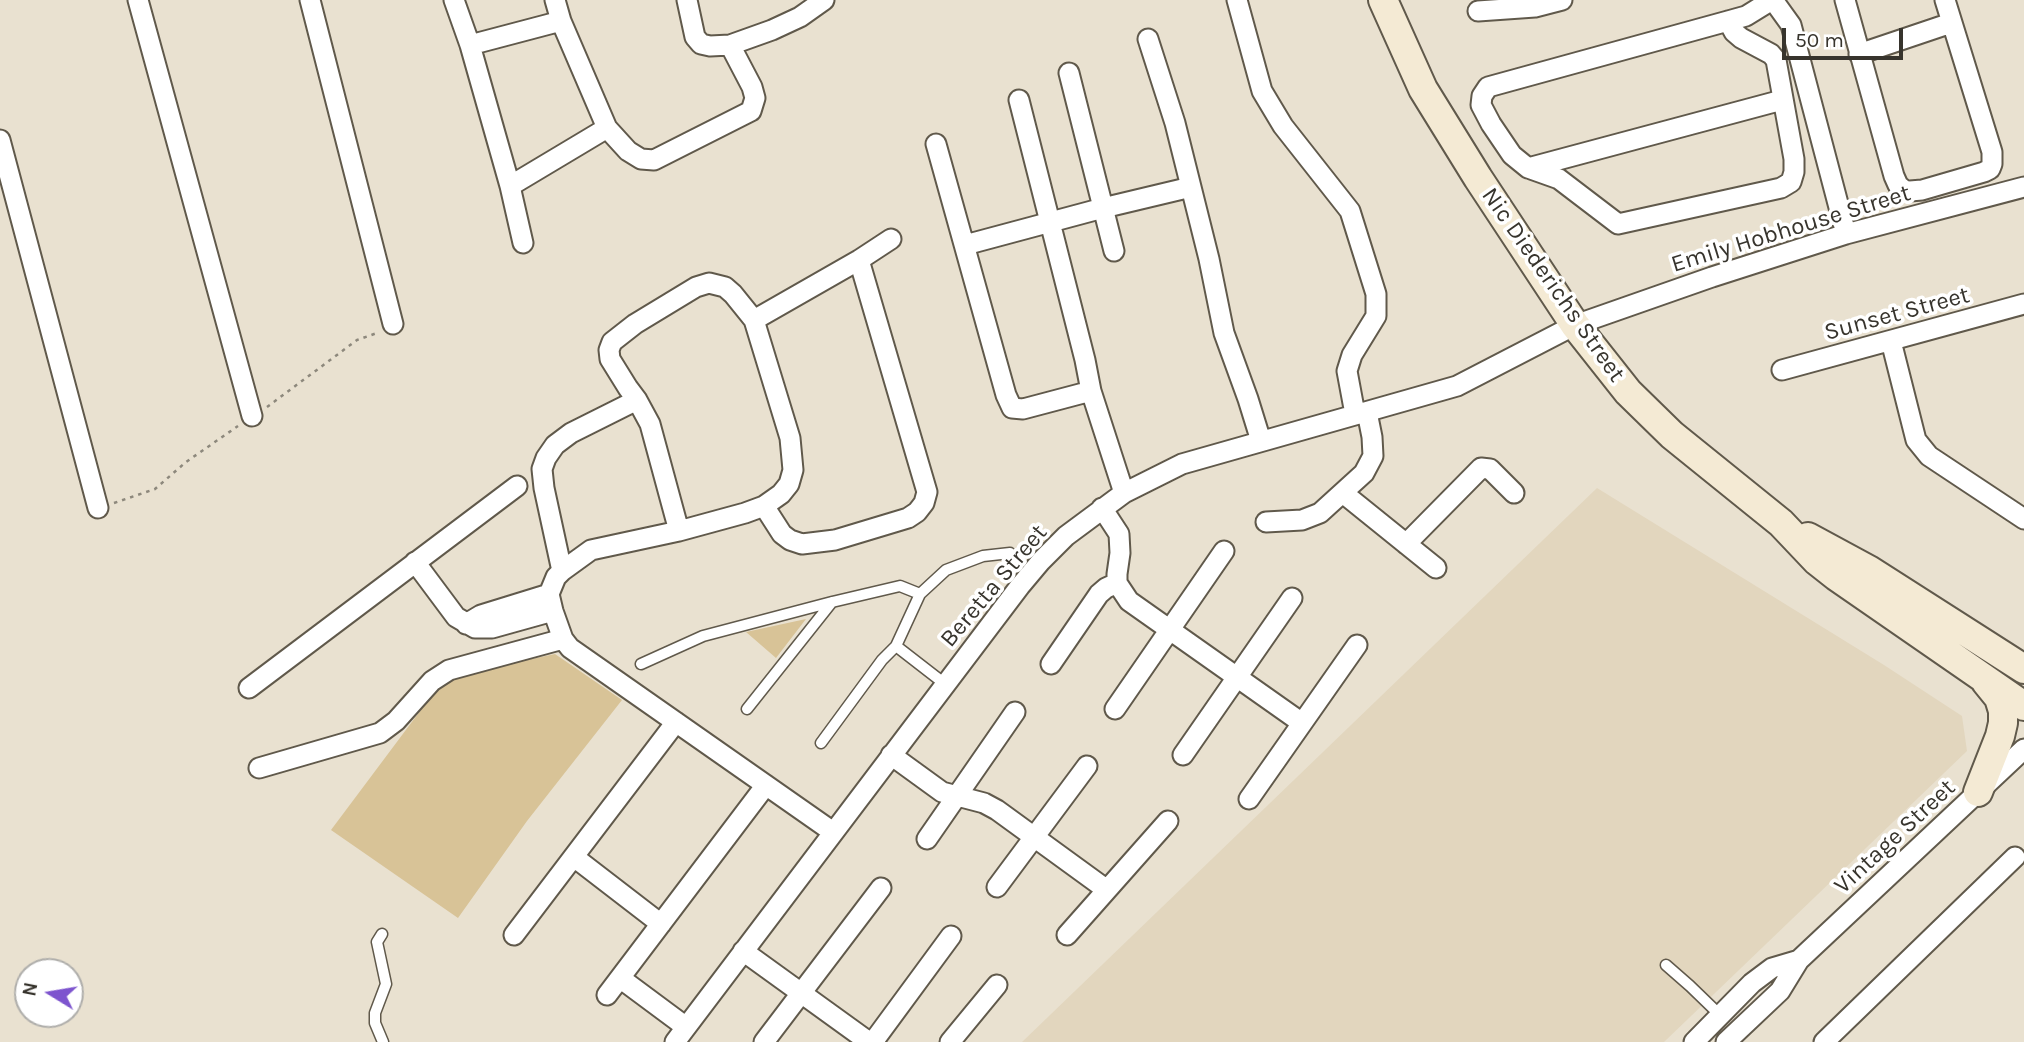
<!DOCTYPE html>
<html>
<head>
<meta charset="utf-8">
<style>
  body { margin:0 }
  #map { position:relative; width:2024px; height:1042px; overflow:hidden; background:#e9e1d0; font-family:Karla,sans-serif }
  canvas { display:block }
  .north { position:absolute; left:14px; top:958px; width:70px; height:70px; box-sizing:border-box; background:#fff; border:2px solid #afaeab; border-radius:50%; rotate:281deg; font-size:19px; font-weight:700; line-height:28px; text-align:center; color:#37342d }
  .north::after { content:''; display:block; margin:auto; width:24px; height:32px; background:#7d54ce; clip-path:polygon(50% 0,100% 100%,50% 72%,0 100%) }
  .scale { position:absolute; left:1782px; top:28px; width:121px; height:32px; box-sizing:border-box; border:4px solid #37342d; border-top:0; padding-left:9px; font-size:21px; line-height:24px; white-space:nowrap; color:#37342d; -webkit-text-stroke:5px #fff; paint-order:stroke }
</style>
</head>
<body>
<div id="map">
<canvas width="2024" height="1042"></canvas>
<div class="north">N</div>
<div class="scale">50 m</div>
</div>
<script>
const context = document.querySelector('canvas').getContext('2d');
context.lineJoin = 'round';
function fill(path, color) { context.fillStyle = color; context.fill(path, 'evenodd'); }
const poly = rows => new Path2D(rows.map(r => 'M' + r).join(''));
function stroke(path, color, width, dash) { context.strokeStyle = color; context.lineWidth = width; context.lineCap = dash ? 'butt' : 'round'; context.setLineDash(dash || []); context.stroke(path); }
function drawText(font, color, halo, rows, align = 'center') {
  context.font = font + ' Karla,sans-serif'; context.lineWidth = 7; context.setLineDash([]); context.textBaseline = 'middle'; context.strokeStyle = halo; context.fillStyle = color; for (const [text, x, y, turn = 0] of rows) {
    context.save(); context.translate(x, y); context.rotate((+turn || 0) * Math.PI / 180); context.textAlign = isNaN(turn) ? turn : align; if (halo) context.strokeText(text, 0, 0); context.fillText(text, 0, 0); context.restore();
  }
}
fill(poly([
  [1597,488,1884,665,1962,716,1967,751,1664,1042,1022,1042]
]), '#e2d6be');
fill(poly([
  [806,619,776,658,746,632],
  [555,654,622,700,527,821,458,918,331,830,441,683,489,668]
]), '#d8c397');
const lane = poly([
  [896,646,945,684],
  [641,664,703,636,832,602,900,586,920,594],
  [747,709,832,602],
  [821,743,882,660,896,646,920,594,946,570,983,556,1010,553],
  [382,934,377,942,386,984,375,1013,375,1023,383,1042],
  [1666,965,1690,986,1721,1016]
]);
const street = poly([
  [138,0,252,416],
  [310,0,393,324],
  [454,0,470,45,510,186,523,243],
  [555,0,561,21,607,128,628,151,641,159,654,160,751,111,755,98,752,87,730,45],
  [687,0,695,37,701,44,710,46,730,45,772,30,800,17,824,0],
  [1237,0,1262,91,1283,126,1350,211,1376,294,1376,316,1352,355,1347,371,1355,414],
  [1773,0,1791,25,1846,234],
  [1845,0,1894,176,1898,185,1904,190,1910,191,1922,190,1984,172,1990,169,1992,164,1992,152,1945,0],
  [1478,11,1535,7,1562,0],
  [1728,21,1734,32,1741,38,1771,54,1776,60,1794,159,1794,172,1791,182,1781,188,1618,224,1559,179,1528,168,1512,155,1491,124,1481,105,1482,96,1488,87,1728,21,1746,16,1772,0],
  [1148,39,1175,123,1209,259,1224,333,1248,399,1261,441],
  [470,45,561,21],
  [1859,54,1951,23],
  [1069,73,1114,251],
  [1019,100,1085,360,1091,391,1124,493],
  [0,140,98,508],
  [936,144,1006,395,1012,408,1023,409,1091,391],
  [1528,168,1782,100],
  [510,186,607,128],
  [965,245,1103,208,1191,187],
  [754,320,859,260,891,239],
  [1891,341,1916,440,1929,456,2024,519],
  [1782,370,2024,304],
  [637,400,650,424,679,531],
  [1343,493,1436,568],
  [764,506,782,534,790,540,802,544,835,540,908,518,917,512,924,503,927,492,859,260],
  [1102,508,1119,534,1120,553,1117,574,1117,583,1129,601,1302,723],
  [1266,522,1302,520,1320,513,1364,473,1373,456,1372,437,1367,412],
  [1406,544,1481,468,1490,469,1514,493],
  [415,562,456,617,475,628,492,628,553,611],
  [562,571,544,488,542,469,546,458,555,445,571,433,637,400,628,388,610,359,609,350,612,342,635,324,696,287,709,283,725,287,733,294,754,320,790,438,793,470,789,484,781,494,764,506,745,513,679,531,591,550,562,571,556,577,549,594,553,611,563,639,570,648,833,832],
  [466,624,481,615,549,594],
  [1051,664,1099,594,1106,588,1117,583],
  [249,688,517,486],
  [1115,709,1224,551],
  [891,755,942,792,984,803,997,810,1107,890],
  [1183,755,1292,598],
  [259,768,380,733,396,721,432,681,449,670,563,639],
  [1249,799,1357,645],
  [927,839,1015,712],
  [574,857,661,924],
  [997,887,1087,766],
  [514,935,676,722],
  [1067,935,1168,821],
  [743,951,869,1042],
  [620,978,686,1027],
  [607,995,766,785],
  [675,1042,1020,586,1041,561,1066,536,1124,493,1182,464,1457,386,1575,325,1712,277,1846,234,2024,187],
  [764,1042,881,888],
  [873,1042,951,936],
  [950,1042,997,985],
  [1694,1042,1752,983,1772,968,1799,960],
  [1726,1042,1780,991,1799,960,2024,749],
  [1824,1042,2015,857]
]);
const secondary = poly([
  [1383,0,1423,89,1478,178,1575,325,1628,392,1672,435,1781,523,1817,561,1836,576,2024,706],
  [1808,537,1869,570,2024,669],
  [1978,792,2000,736,2003,723,2003,711,1999,698,1986,682]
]);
stroke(lane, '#60594b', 13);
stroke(street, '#60594b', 23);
stroke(secondary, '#60594b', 32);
stroke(poly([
  [267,407,357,340,377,333],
  [114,503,155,489,186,462,238,426]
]), '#8d887c', 2.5, [3.5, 5]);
stroke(lane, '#fff', 10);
stroke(street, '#fff', 19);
stroke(secondary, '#f4ead4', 28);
drawText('24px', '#37342d', '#fff', [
  ["Emily Hobhouse Street",1791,229,-17],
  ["Nic Diederichs Street",1553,285,55],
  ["Sunset Street",1897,314,-15],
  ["Beretta Street",994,586,-50],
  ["Vintage Street",1895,837,-43]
]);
</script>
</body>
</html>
